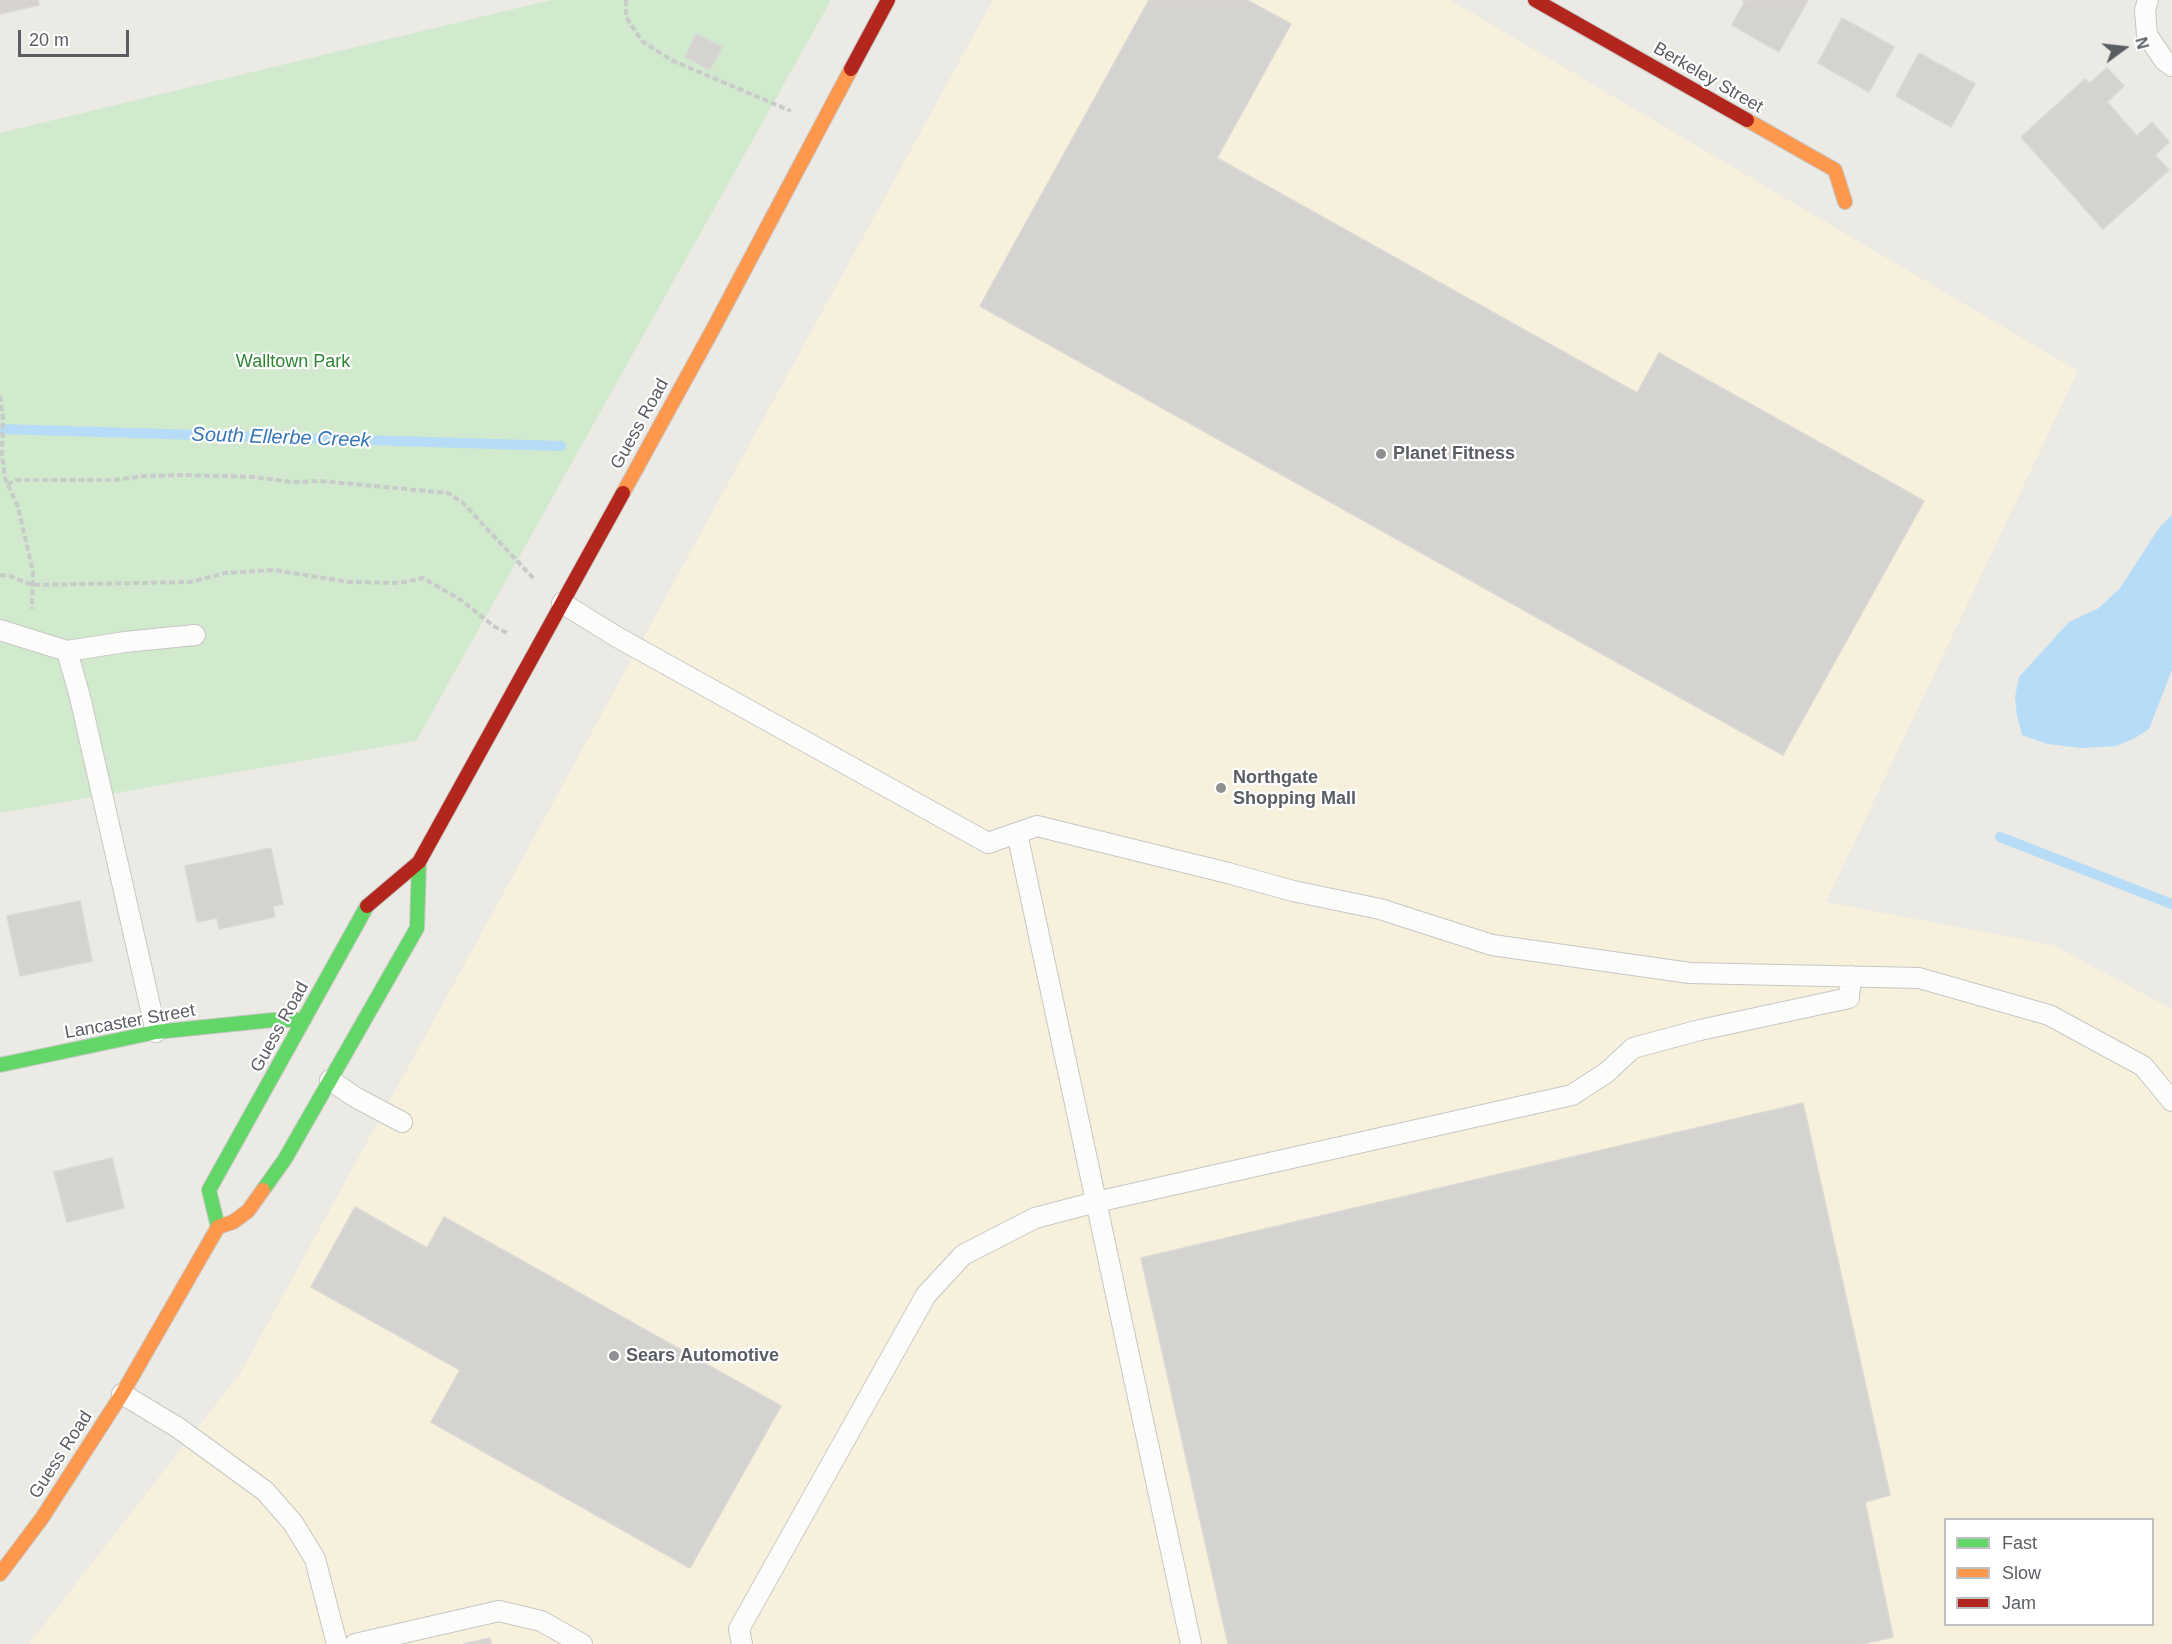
<!DOCTYPE html>
<html>
<head>
<meta charset="utf-8">
<style>
  body { margin:0 }
  #map { position:relative; width:2172px; height:1644px; overflow:hidden; background:#ebeae4; font-family:Arial,sans-serif }
  canvas { display:block }
  .legend { position:absolute; left:1944px; top:1518px; width:210px; height:108px; box-sizing:border-box; background:#fff; border:2px solid #bdbfc1; margin:0; padding:8px 10px; list-style:none; font-size:18px; color:#5a5e63 }
  .legend li { display:flex; align-items:center; gap:12px; height:30px }
  .legend b { width:30px; border:2px solid #bdbfc1 }
  .north { position:absolute; left:2094px; top:18px; width:60px; height:60px; -webkit-text-stroke:4px #fff; paint-order:stroke; rotate:75deg; font-size:16px; font-weight:700; line-height:24px; text-align:center; color:#5a5e63 }
  .north::after { content:''; display:block; margin:auto; width:21px; height:27px; background:#5a5e63; clip-path:polygon(50% 0,100% 100%,50% 72%,0 100%) }
  .scale { position:absolute; left:18px; top:30px; width:111px; height:27px; box-sizing:border-box; border:3px solid #5a5e63; border-top:0; padding-left:8px; font-size:18px; line-height:21px; white-space:nowrap; color:#5a5e63; -webkit-text-stroke:4px #fff; paint-order:stroke }
</style>
</head>
<body>
<div id="map">
<canvas width="2172" height="1644"></canvas>
<ul class="legend">
<li><b style="height:8px;background:#63d668"></b>Fast</li>
<li><b style="height:8px;background:#ff974d"></b>Slow</li>
<li><b style="height:8px;background:#b3261e"></b>Jam</li>
</ul>
<div class="north">N</div>
<div class="scale">20 m</div>
</div>
<script>
const context = document.querySelector('canvas').getContext('2d');
context.lineJoin = 'round';
function fill(path, color) { context.fillStyle = color; context.fill(path, 'evenodd'); }
const poly = rows => new Path2D(rows.map(r => 'M' + r).join(''));
function stroke(path, color, width, dash) { context.strokeStyle = color; context.lineWidth = width; context.lineCap = dash ? 'butt' : 'round'; context.setLineDash(dash || []); context.stroke(path); }
function drawText(font, color, halo, rows, align = 'center') {
  context.font = font + ' Arial,sans-serif'; context.lineWidth = 4.5; context.setLineDash([]); context.textBaseline = 'middle'; context.strokeStyle = halo; context.fillStyle = color; for (const [text, x, y, turn = 0] of rows) {
    context.save(); context.translate(x, y); context.rotate((+turn || 0) * Math.PI / 180); context.textAlign = isNaN(turn) ? turn : align; if (halo) context.strokeText(text, 0, 0); context.fillText(text, 0, 0); context.restore();
  }
}
fill(poly([
  [993,0,1450,0,2078,371,1826,902,2053,945,2172,1009,2172,1644,29,1644,241,1372],
  [1946,1520,2152,1520,2152,1624,1946,1624]
]), '#f6f0dc');
fill(poly([
  [551,0,831,0,416,741,0,813,0,133]
]), '#d1e9cd');
fill(poly([
  [2172,515,2172,670,2149,729,2135,738,2116,746,2081,748,2048,744,2022,735,2017,716,2015,697,2019,677,2069,622,2099,608,2120,588,2159,528]
]), '#b6dcf7');
stroke(poly([
  [0,429,561,446],
  [2000,837,2172,904]
]), '#b6dcf7', 10);
const building = poly([
  [0,0,38,0,39,5,0,14,0,0],
  [1149,0,1247,0,1291,24,1217,158,1637,393,1659,353,1924,501,1783,755,980,306,1149,0],
  [1742,0,1808,0,1779,52,1732,25,1745,1,1742,0],
  [1842,18,1894,47,1869,92,1818,63,1842,18],
  [696,34,722,47,710,70,685,57,696,34],
  [1919,53,1975,84,1951,127,1896,96,1919,53],
  [2107,68,2124,86,2107,102,2137,136,2152,122,2169,142,2155,155,2169,170,2103,229,2021,137,2085,79,2090,83,2107,68],
  [271,848,283,904,273,906,275,917,219,929,217,918,197,922,185,866,271,848],
  [80,901,92,961,20,976,7,916,80,901],
  [1803,1103,1890,1495,1865,1502,1893,1637,1863,1644,1228,1644,1141,1258,1803,1103],
  [112,1158,124,1208,67,1222,54,1172,112,1158],
  [355,1207,427,1248,444,1217,781,1406,690,1568,431,1422,460,1370,311,1287,355,1207],
  [490,1638,491,1644,464,1644,490,1638]
]);
fill(building, '#d4d3cf');
stroke(building, '#dad8d4', 1.5);
const lane = poly([
  [2148,0,2145,10,2147,35,2164,60,2172,66],
  [562,603,617,637,988,843,1037,826,1228,873,1293,891,1380,909,1492,945,1690,973,1919,978,2049,1015,2143,1066,2172,1101],
  [0,630,67,651,125,642,195,635],
  [67,651,80,697,156,1032],
  [1017,833,1191,1644],
  [330,1080,355,1097,402,1122],
  [122,1394,177,1427,265,1491,293,1523,315,1559,337,1644],
  [355,1644,499,1611,541,1621,582,1644],
  [742,1644,739,1629,926,1295,963,1255,1035,1218,1096,1202,1572,1095,1606,1073,1633,1048,1700,1030,1849,998,1851,976]
]);
const fast = poly([
  [0,1065,156,1032,273,1020,304,1020],
  [263,1190,285,1159,417,928,419,862],
  [218,1227,209,1190,367,906]
]);
const slow = poly([
  [1747,120,1835,170,1845,202],
  [623,493,712,331,851,69],
  [0,1574,42,1518,122,1394,218,1227,233,1222,248,1211,263,1190]
]);
const jam = poly([
  [1535,0,1747,120],
  [851,69,888,0],
  [367,906,419,862,623,493]
]);
stroke(lane, '#c7c7c5', 22);
stroke(fast, '#c7c8c6', 16);
stroke(slow, '#c7c8c6', 16);
stroke(jam, '#c7c8c6', 16);
stroke(poly([
  [626,0,626,17,642,41,671,60,791,111],
  [0,396,3,418,2,454,5,478,18,507,33,572,32,609],
  [7,484,17,480,115,480,144,476,185,475,254,477,292,482,321,481,448,493,462,502,534,579],
  [0,575,10,576,32,585,190,582,225,573,274,570,349,582,400,583,423,578,461,600,495,627,507,633]
]), '#c7ccc9', 4, [6, 3]);
stroke(lane, '#fcfcfb', 20);
stroke(fast, '#63d668', 14);
stroke(slow, '#ff974d', 14);
stroke(jam, '#b3261e', 14);
for (const [x, y, r, color] of [
  [1381,454,6,"#8d8f90"],
  [1221,788,6,"#8d8f90"],
  [614,1356,6,"#8d8f90"]
]) { const dot = new Path2D(); dot.arc(x, y, r, 0, 2 * Math.PI); context.fillStyle = color; context.fill(dot); stroke(dot, '#fff', 2); }
drawText('18px', '#5a5e63', '#fff', [
  ["Berkeley Street",1708,78,30],
  ["Guess Road",640,424,-61],
  ["Lancaster Street",130,1022,-10],
  ["Guess Road",280,1027,-61],
  ["Guess Road",61,1455,-57]
]);
drawText('18px', '#2e8632', '#fff', [
  ["Walltown Park",293,362]
]);
drawText('bold 18px', '#5a5e63', '#fff', [
  ["Planet Fitness",1393,454],
  ["Northgate",1233,778],
  ["Shopping Mall",1233,799],
  ["Sears Automotive",626,1356]
], 'left');
drawText('italic 20px', '#3676b8', '#fff', [
  ["South Ellerbe Creek",281,438,2]
]);
</script>
</body>
</html>
